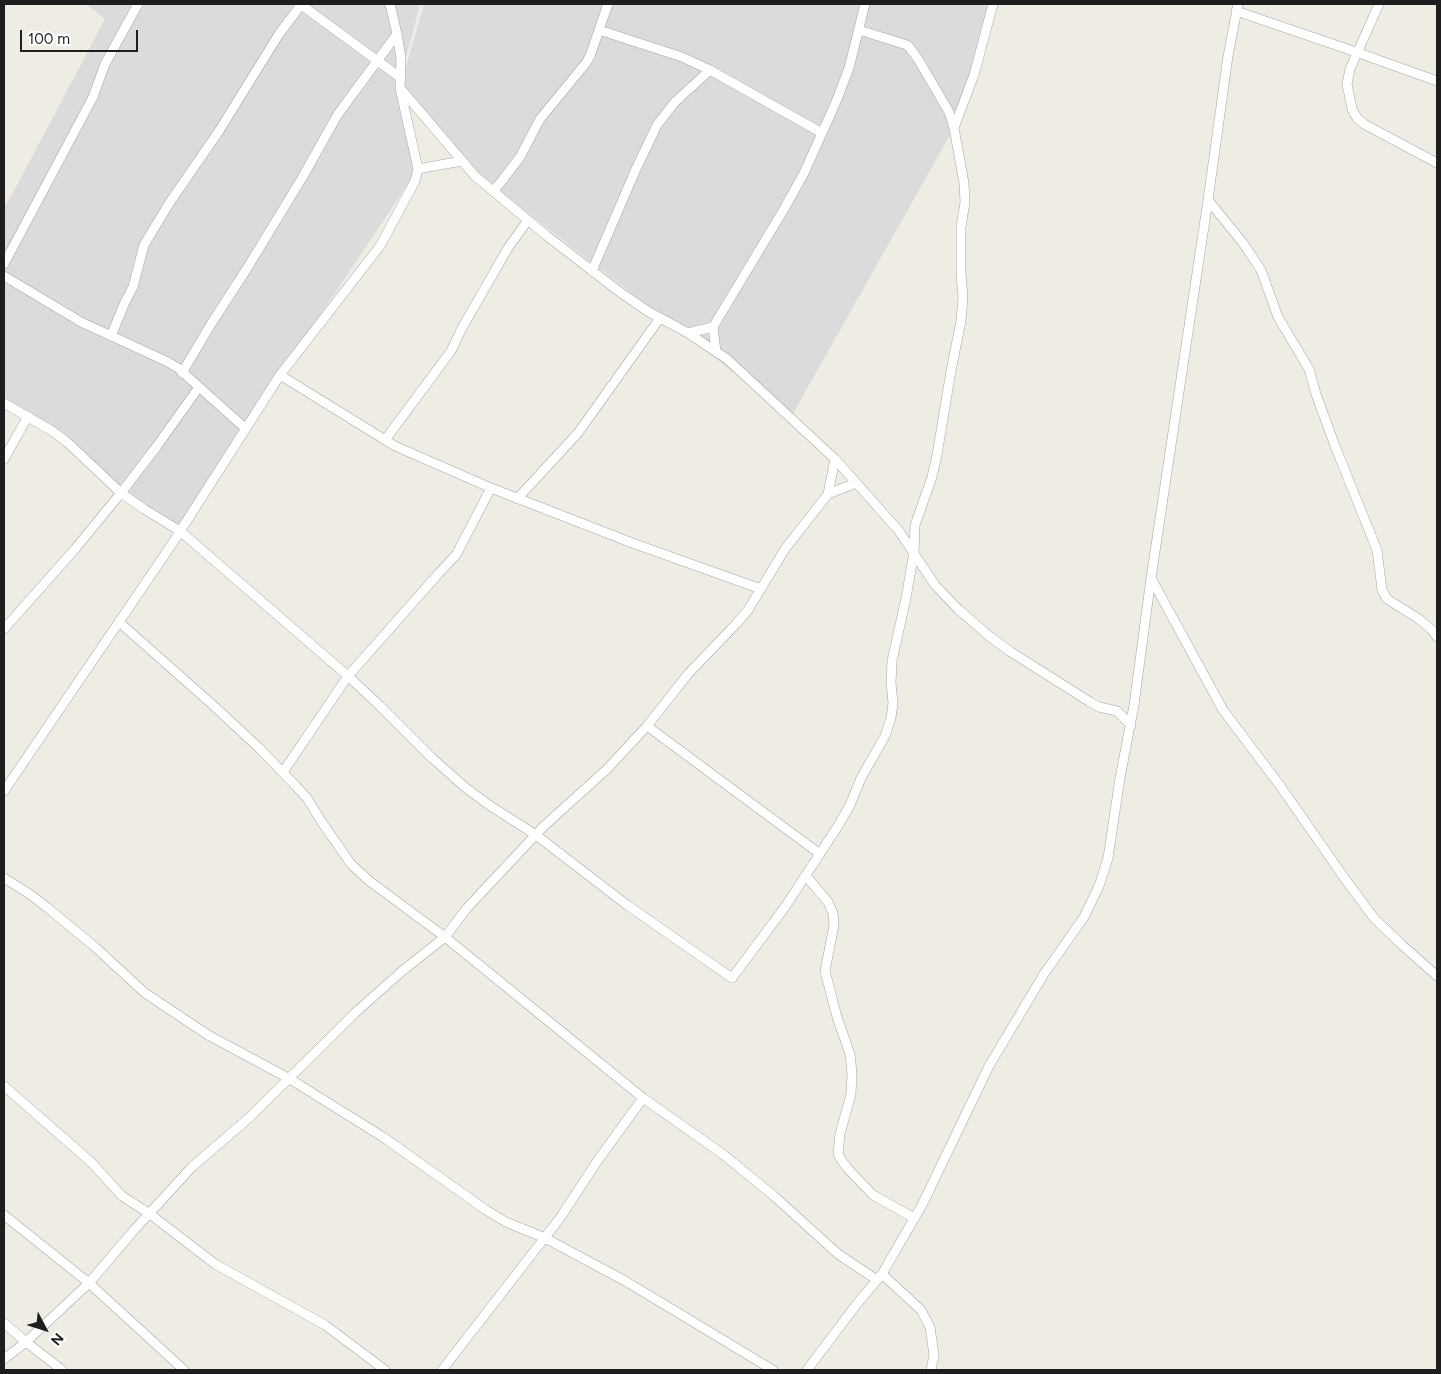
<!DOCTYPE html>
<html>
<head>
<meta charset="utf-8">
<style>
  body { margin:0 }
  #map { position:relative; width:1441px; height:1374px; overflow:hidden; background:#efece3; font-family:Figtree,sans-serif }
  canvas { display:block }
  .frame { position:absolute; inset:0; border:5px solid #1e1e1e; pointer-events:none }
  .north { position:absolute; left:20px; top:1304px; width:50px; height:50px; -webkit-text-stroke:4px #fff; paint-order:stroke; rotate:130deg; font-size:14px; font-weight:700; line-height:20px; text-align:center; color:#1e1e1e }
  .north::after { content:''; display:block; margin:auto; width:18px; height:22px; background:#1e1e1e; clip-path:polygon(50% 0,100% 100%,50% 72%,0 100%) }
  .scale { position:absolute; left:20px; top:30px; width:118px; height:22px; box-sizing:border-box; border:2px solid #1e1e1e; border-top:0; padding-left:6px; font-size:15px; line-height:18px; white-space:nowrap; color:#1e1e1e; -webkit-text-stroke:4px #fff; paint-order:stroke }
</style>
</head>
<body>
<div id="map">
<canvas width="1441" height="1374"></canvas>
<div class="frame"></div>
<div class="north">N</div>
<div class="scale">100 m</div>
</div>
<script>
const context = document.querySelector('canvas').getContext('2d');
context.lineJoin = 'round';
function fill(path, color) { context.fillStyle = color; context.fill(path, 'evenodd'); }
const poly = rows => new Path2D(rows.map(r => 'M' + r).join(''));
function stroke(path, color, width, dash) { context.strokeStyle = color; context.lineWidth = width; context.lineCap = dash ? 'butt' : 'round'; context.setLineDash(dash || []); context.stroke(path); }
fill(poly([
  [86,4,420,4,401,78,402,81,424,4,992,4,954,128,791,417,462,162,404,93,418,169,280,375,180,531,28,416,4,403,4,207,15,189,105,19]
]), '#dcdbdb');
const minor = poly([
  [300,4,401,78],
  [1379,4,1350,69,1347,84,1352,109,1357,118,1364,124,1437,163],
  [1236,11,1356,52,1437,81],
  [599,30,682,57,710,70,822,133],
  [400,88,475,176,547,236,621,293,649,312,688,333,727,359,822,447,835,459,899,531,935,585,958,609,989,636,1011,652,1090,702,1099,707,1117,711,1131,725],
  [954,128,974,75,993,4],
  [418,169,462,161],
  [494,191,520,157,540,119,586,63,590,56,608,4],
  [1208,200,1243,243,1261,270,1278,317,1309,369,1316,394,1335,446,1377,550,1382,590,1387,599,1419,619,1432,630,1437,637],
  [4,264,93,97,105,64,138,4],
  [592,271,636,169,657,125,675,102,710,70],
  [4,276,81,322,168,362,178,368,246,429],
  [688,333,713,327],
  [111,336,125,302,133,287,144,245,170,202,219,131,279,34,301,5],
  [716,352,713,327,784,209,804,173,836,102,849,68,865,4],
  [182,373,211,324,246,270,302,178,338,114,397,34],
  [280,375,395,446,491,488,635,544,761,589],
  [4,403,52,431,67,442,121,493,144,509,180,531,348,676,380,706,432,758,466,788,489,805,536,835,627,905,732,978,785,907,838,826,850,805,861,778,885,736,891,718,893,703,891,683,892,661,906,598,914,552,915,525,932,477,937,455,951,371,961,321,963,297,961,274,961,227,965,202,964,183,954,128,949,112,918,59,910,48,907,45,859,30],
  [385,440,451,351,462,328,508,248,528,220],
  [4,459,28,416],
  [828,494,856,483],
  [517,499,578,433,660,318],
  [1151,578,1223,710,1281,787,1345,879,1374,918,1402,945,1437,976],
  [119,622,214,706,259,748,295,785,307,798,321,821,351,864,368,880,445,937,643,1098,724,1155,774,1196,838,1254,877,1280],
  [4,629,75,549,121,493,157,446,199,387],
  [647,726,820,854],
  [283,772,348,676,439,573,456,555,491,488],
  [4,791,172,544,280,375,380,246,415,181,418,169,400,88,401,58,397,34,390,4],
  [806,876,828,902,833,913,834,925,825,971,837,1017,850,1054,852,1073,851,1094,840,1134,838,1154,842,1161,849,1170,873,1195,914,1218],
  [4,878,31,895,49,909,95,947,145,993,208,1035,290,1079,383,1137,486,1210,506,1222,545,1238,627,1282,773,1370],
  [4,1086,91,1162,122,1196,150,1214,215,1264,325,1325,385,1370],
  [4,1215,89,1283,184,1370],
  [882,1274,921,1310,930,1327,934,1355,931,1370],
  [4,1323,26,1342,62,1370],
  [4,1359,26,1342,89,1283,135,1229,192,1167,251,1116,355,1013,401,972,445,937,467,908,544,826,607,769,647,726,688,674,736,624,748,610,785,549,828,494,835,459],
  [442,1370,560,1218,598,1160,643,1098],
  [807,1370,856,1305,882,1274,922,1205,989,1066,1044,974,1084,917,1099,886,1108,858,1120,778,1134,705,1151,578,1208,200,1228,56,1238,4]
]);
stroke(minor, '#a5a5a5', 10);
stroke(minor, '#fff', 9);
</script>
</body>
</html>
